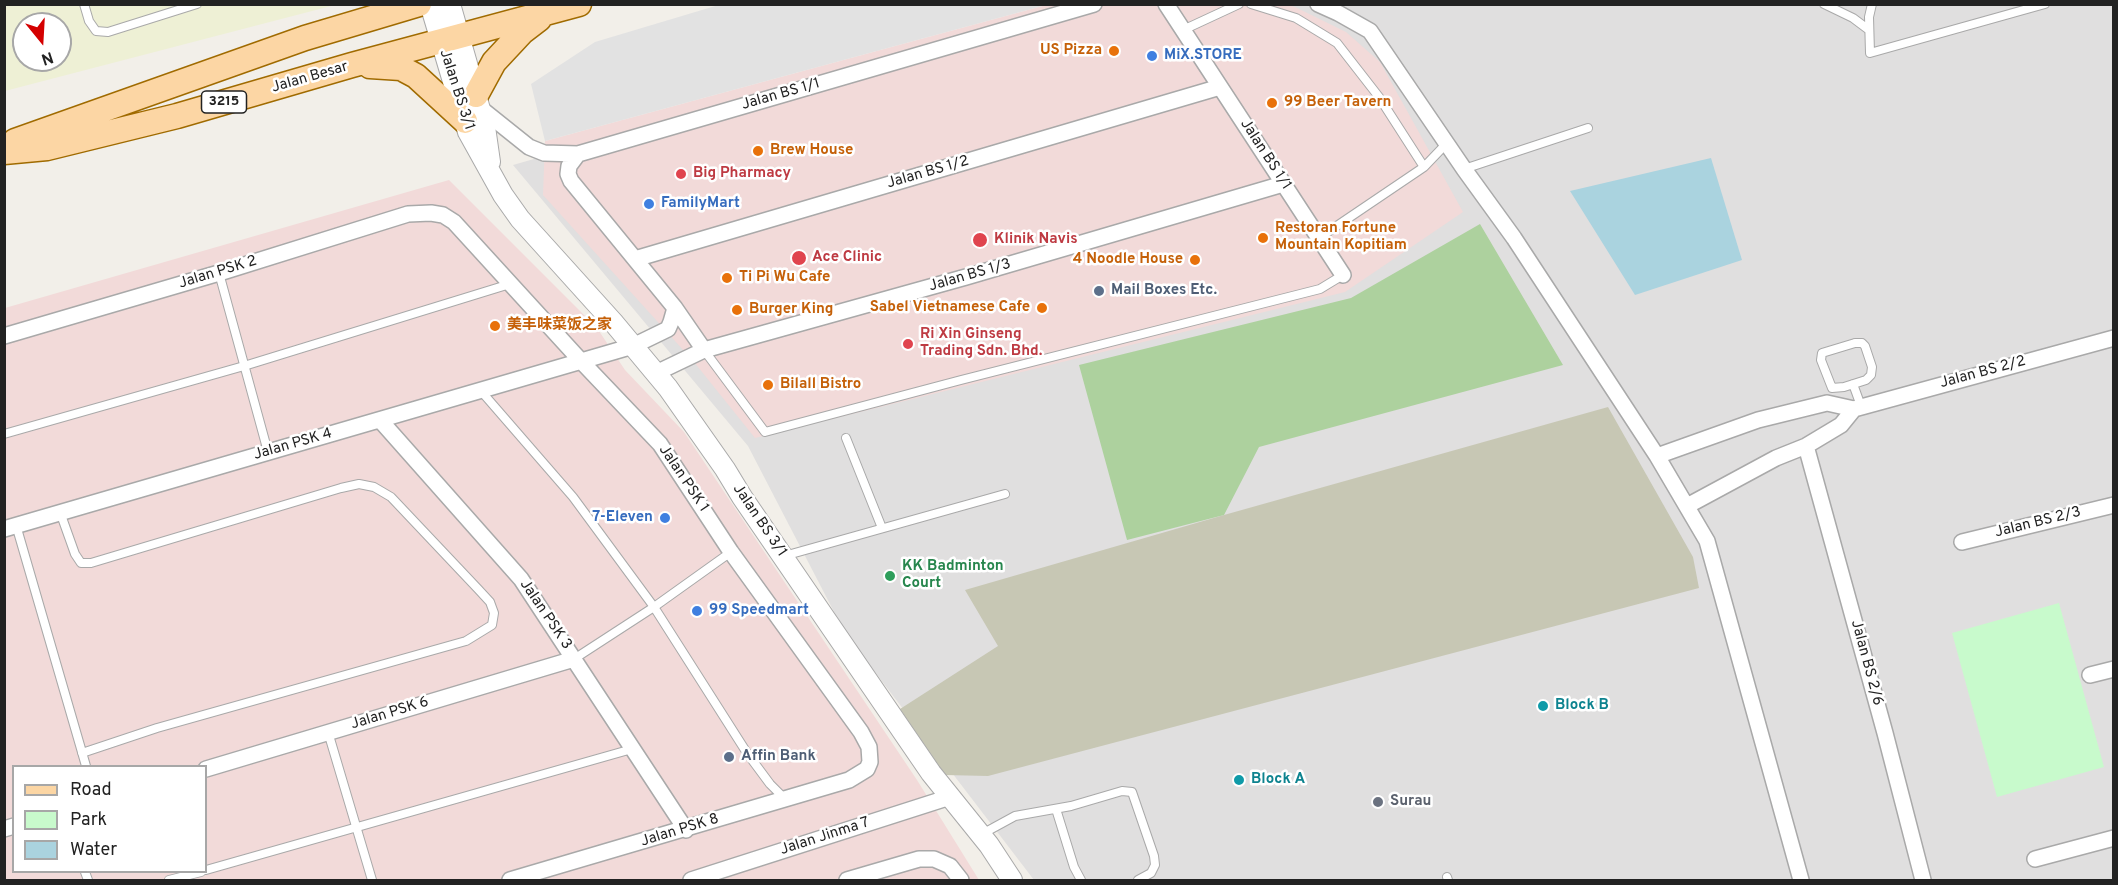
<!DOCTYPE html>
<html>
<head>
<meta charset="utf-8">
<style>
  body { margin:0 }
  #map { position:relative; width:2118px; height:885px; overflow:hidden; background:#f2efe9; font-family:Overpass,sans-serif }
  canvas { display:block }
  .frame { position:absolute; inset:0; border:6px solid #222; pointer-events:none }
  .legend { position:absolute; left:12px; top:765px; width:195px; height:108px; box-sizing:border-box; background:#fff; border:2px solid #a7a7a7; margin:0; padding:8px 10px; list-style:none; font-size:18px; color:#222 }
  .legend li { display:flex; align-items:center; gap:12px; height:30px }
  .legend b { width:30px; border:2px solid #a7a7a7 }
  .north { position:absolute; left:12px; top:12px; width:60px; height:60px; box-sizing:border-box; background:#fff; border:2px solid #a7a7a7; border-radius:50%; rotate:162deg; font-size:16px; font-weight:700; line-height:24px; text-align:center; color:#222 }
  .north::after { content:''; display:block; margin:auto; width:21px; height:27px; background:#d40000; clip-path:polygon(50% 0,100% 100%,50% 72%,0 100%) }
</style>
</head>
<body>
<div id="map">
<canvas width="2118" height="885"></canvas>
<div class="frame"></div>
<ul class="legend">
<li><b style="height:8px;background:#fcd6a4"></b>Road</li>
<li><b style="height:16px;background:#c8facc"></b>Park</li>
<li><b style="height:16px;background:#aad3df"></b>Water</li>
</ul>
<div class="north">N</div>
</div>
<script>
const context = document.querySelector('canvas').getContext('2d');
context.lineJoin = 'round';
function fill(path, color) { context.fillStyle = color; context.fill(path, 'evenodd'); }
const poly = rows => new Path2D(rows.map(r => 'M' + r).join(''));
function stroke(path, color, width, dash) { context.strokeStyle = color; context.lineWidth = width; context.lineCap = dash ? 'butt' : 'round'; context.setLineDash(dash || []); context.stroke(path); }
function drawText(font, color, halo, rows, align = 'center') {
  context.font = font + ' Overpass,"Noto Sans SC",sans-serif'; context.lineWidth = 5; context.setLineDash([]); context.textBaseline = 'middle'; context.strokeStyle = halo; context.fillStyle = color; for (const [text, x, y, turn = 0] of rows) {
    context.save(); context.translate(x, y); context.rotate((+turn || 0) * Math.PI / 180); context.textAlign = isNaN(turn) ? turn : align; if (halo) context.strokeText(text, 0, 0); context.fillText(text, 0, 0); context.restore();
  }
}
fill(poly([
  [1070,5,2113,5,2113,880,1034,880,845,633,748,446,513,165]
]), '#e0dfdf');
fill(poly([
  [1285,4,1295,7,1346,32,1380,62,1463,212,1345,292,755,438,694,362,543,195,545,141,1046,5],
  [449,180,597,328,625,370,684,432,917,780,979,880,5,880,5,308],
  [14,766,206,766,206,872,14,872]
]), '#f2dad9');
fill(poly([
  [1608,407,1693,557,1699,588,988,776,945,775,900,709,998,646,965,590,1224,515]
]), '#c7c7b4');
fill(poly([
  [5,5,335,5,5,91],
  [24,24,60,24,60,60,24,60]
]), '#eef0d5');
fill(poly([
  [1480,224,1563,365,1259,447,1224,515,1127,540,1079,365,1351,298]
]), '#add19e');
fill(poly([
  [2059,603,2104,767,1997,797,1952,633]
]), '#c8facc');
fill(poly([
  [722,4,1046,4,1046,5,545,141,531,84,595,42]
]), '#e2e2e2');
fill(poly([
  [1711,158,1742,260,1635,295,1570,191]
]), '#aad3df');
const service = poly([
  [84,4,89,21,96,31,108,32,197,4],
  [1251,4,1296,18,1337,43,1379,97,1424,167],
  [1824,4,1853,18,1869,30],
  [1872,4,1869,17,1870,53,2045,4],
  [1183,30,1239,4],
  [1464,169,1588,128],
  [1319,238,1424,167,1447,143],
  [219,273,268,452],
  [1855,343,1862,343,1865,346,1872,367,1871,375,1866,380,1844,387,1832,388,1821,360,1822,353,1855,343],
  [704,350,765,432,961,380,1320,289,1343,275],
  [1853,384,1861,406],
  [481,391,573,497,654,607,747,753,770,784,785,799],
  [4,434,244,366,510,284],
  [846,438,882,528],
  [60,512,75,554,81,563,91,563,341,488,359,484,374,487,391,497,478,589,490,602,494,613,492,625,466,641,157,728,82,753],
  [16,525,86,766],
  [784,556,1005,494],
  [574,659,654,607,731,552],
  [328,732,372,880],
  [1056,809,1074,867,1081,880],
  [982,834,1015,816,1071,806,1122,791,1132,792,1154,856,1155,865,1151,873,1138,880],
  [206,870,632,749],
  [85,872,88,880],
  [1447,877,1448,880],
  [169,880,201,872]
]);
const minor = poly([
  [1166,4,1343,275],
  [1318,4,1338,13,1370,31,1464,169,1514,238,1657,456,1707,541,1801,880],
  [479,107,529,147,544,153,578,154,1094,4],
  [578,154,569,166,568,174,571,181,675,308,704,350,966,277,1283,184],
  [635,259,1220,87],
  [4,336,219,273,408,214,431,213,443,215,454,222,581,361,660,444,731,552,861,732,869,747,870,762,867,769,849,780,510,880],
  [656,373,704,350],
  [1854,409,2114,338],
  [380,420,521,579,686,830],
  [1806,446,1885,733,1923,880],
  [1657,456,1758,420,1827,403,1854,409],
  [1687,506,1776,458,1806,446,1841,425,1854,409],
  [4,529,633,346,668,329,671,322,675,308],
  [1962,542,2114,505],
  [2090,675,2114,669],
  [206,769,574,659],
  [4,829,14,826],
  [2035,859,2114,838],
  [691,880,950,797],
  [847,880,919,859,934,859,950,866,961,880]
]);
const tertiary = poly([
  [430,4,468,132,503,195,520,219,613,322,668,388,725,469,742,497,931,773,989,845,1012,880],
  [450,4,485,127,490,162]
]);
const primary = poly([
  [370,66,401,68,416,76,465,121],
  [476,95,494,62,522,32,539,19],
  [15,141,305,38,419,4],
  [4,152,47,148,177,116,352,65,579,4]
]);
stroke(service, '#a9a9a9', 10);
stroke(minor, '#a9a9a9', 18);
stroke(tertiary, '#a9a9a9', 22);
stroke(primary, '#a06b00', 27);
stroke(service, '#fff', 8);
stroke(minor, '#fff', 15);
stroke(tertiary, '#fff', 20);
stroke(primary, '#fcd6a4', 24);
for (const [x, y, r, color] of [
  [1114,51,6,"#e8710a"],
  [1152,56,6,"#3f7fe0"],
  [1272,103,6,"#e8710a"],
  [758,151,6,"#e8710a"],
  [681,174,6,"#e0444e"],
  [649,204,6,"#3f7fe0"],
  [1263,238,6,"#e8710a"],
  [980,240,8,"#e0444e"],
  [799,258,8,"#e0444e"],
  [1195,260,6,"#e8710a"],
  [727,278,6,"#e8710a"],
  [1099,291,6,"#5c6f8a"],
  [1042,308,6,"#e8710a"],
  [737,310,6,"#e8710a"],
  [495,326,6,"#e8710a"],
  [908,344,6,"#e0444e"],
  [768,385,6,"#e8710a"],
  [665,518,6,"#3f7fe0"],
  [890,576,6,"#2e9e5b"],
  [697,611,6,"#3f7fe0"],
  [1543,706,6,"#0f9aa8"],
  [729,757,6,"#5c6f8a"],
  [1239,780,6,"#0f9aa8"],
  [1378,802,6,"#6b7280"]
]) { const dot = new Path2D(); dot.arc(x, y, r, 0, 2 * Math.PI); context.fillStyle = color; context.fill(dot); stroke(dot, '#fff', 2); }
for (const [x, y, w] of [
  [224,102,45]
]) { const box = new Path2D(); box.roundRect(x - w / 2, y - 11, w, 22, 4.5); context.fillStyle = '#fff'; context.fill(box); stroke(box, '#222', 1.5); }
drawText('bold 14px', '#222', null, [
  ["3215",224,102]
]);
drawText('bold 15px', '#c56008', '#fff', [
  ["US Pizza",1102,51,"right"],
  ["99 Beer Tavern",1284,103],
  ["Brew House",770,151],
  ["Restoran Fortune",1275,229],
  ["Mountain Kopitiam",1275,246],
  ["4 Noodle House",1183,260,"right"],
  ["Ti Pi Wu Cafe",739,278],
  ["Sabel Vietnamese Cafe",1030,308,"right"],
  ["Burger King",749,310],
  ["美丰味菜饭之家",507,326],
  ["Bilall Bistro",780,385]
], 'left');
drawText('bold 15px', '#366cbe', '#fff', [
  ["MiX.STORE",1164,56],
  ["FamilyMart",661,204],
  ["7-Eleven",653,518,"right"],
  ["99 Speedmart",709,611]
], 'left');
drawText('15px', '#222', '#fff', [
  ["Jalan Besar",310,78,-16],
  ["Jalan BS 3/1",456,90,72],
  ["Jalan BS 1/1",781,95,-16],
  ["Jalan BS 1/1",1265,155,57],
  ["Jalan BS 1/2",928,173,-16],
  ["Jalan PSK 2",218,273,-17],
  ["Jalan BS 1/3",970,276,-16],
  ["Jalan BS 2/2",1983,373,-15],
  ["Jalan PSK 4",293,445,-16],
  ["Jalan PSK 1",683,479,56],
  ["Jalan BS 3/1",759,521,56],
  ["Jalan BS 2/3",2038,523,-14],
  ["Jalan PSK 3",545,615,56],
  ["Jalan BS 2/6",1866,663,75],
  ["Jalan PSK 6",390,714,-17],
  ["Jalan PSK 8",680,831,-17],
  ["Jalan Jinma 7",825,837,-18]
]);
drawText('bold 15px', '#be3a42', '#fff', [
  ["Big Pharmacy",693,174],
  ["Klinik Navis",994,240],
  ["Ace Clinic",812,258],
  ["Ri Xin Ginseng",920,335],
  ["Trading Sdn. Bhd.",920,352]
], 'left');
drawText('bold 15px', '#4e5e75', '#fff', [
  ["Mail Boxes Etc.",1111,291],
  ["Affin Bank",741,757]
], 'left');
drawText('bold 15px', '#27864d', '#fff', [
  ["KK Badminton",902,567],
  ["Court",902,584]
], 'left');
drawText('bold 15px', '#0d838f', '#fff', [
  ["Block B",1555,706],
  ["Block A",1251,780]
], 'left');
drawText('bold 15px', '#5b616d', '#fff', [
  ["Surau",1390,802]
], 'left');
</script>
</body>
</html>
